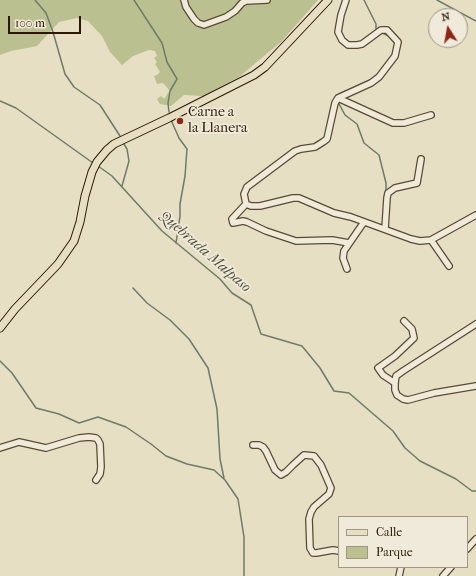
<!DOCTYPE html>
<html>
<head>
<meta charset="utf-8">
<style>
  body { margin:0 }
  #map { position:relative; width:476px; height:576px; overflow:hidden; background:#e6dfc4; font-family:"IM FELL French Canon",serif }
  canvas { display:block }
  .legend { position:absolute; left:338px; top:516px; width:130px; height:52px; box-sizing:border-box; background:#efead9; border:1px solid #a19683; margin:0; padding:5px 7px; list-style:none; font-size:12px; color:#2d1803 }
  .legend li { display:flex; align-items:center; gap:8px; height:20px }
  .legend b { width:20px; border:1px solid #a19683 }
  .north { position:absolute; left:428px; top:8px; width:40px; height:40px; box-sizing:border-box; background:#efead9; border:1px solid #a19683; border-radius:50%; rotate:349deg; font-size:11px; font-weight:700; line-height:16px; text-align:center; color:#2d1803 }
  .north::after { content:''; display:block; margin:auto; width:14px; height:18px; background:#8f2418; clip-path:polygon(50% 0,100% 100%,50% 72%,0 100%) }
  .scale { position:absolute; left:8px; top:16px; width:73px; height:18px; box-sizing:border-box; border:2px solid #2d1803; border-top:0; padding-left:5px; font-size:12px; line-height:14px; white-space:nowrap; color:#2d1803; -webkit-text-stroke:3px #efead9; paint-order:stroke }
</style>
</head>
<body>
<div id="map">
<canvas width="476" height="576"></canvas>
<ul class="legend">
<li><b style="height:5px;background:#e6dfc4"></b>Calle</li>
<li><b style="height:11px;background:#bbc090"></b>Parque</li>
</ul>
<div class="north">N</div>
<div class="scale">100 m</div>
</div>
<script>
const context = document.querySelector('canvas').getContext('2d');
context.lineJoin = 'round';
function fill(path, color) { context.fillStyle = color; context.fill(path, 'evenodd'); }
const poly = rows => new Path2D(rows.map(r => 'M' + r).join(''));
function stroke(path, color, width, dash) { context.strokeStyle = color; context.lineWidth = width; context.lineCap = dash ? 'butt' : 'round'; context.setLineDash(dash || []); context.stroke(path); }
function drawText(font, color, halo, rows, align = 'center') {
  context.font = font + ' "IM FELL French Canon",serif'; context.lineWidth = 3.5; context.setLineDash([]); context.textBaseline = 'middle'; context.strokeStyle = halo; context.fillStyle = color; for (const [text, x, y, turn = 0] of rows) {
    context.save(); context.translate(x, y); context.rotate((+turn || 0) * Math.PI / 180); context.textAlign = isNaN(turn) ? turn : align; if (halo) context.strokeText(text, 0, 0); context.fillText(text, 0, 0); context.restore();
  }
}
fill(poly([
  [0,0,318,0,281,42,239,77,203,96,184,95,171,106,160,104,157,99,161,96,164,99,168,93,170,91,163,83,157,84,154,76,157,75,160,72,155,64,157,62,154,58,157,56,155,51,149,50,133,56,122,65,110,52,102,36,88,21,77,18,59,22,37,46,11,51,0,55]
]), '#bbc090');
stroke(poly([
  [35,0,46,13,53,32,65,74,74,87,100,105,120,136],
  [134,0,162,43,167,62,177,79,170,91,168,103,169,112],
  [364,0,376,24,376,29],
  [437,0,476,21],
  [380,32,391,37],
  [339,94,370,80],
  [0,101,16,108,93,163],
  [338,102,345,115,357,124,364,143,379,155,386,183,386,193],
  [171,120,179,138,187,149,185,176,180,204,180,216,176,243],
  [98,166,112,176,162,231,220,279,232,293,251,305,261,334,302,346,320,368,334,391,349,393,393,431,405,448,420,461,456,479,472,491,476,491],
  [122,186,129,161,127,149,124,144],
  [133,288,147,303,170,320,189,339,208,368,217,409,220,459,224,478],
  [0,361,12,373,36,408,59,414,79,423,98,417,126,427,151,444,166,456,187,464,214,470,225,480,238,499,244,537,244,576]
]), '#6c7b6b', 1.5);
const minor = poly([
  [184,0,186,7,194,19,198,23,204,25,226,17,235,11,242,3,246,1,267,0],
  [346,0,341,15,338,32,342,40,348,45,357,45,362,44,381,30,387,30,398,42,395,56,379,77,371,83,338,98,335,103,327,139,323,142,315,147,301,149,295,151,247,187,244,194,246,204,251,206,260,206,293,198,299,198,334,213,351,217,411,239,420,241,431,240,476,215],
  [338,98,393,123,404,123,431,115],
  [246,204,232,219,233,223,243,221,247,222,266,231,296,241,332,240,349,243],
  [385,229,387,198,388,193,395,188,417,183,421,159],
  [431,240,449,266],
  [347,269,343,258,344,251,364,222],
  [476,324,403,371,396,376,395,383,395,390,397,395,403,399,408,400,434,393,476,386],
  [395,383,383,375,378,368,395,356,414,338,412,329,404,321],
  [253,445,259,445,263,447,266,451,275,470,281,475,286,472,293,465,304,455,314,456,321,465,331,488,329,494,314,507,311,512,309,519,310,548,313,553,316,553,333,550,339,551],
  [0,448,19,442,46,448,79,438,89,437,96,438,98,440,100,444,101,467,100,474,96,480],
  [467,549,476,539],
  [399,576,401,567],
  [443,576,451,567]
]);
const major = poly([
  [0,328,15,309,58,264,74,241,80,222,85,196,92,172,97,162,107,150,114,144,169,118,254,75,265,67,328,0]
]);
stroke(minor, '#5b4a33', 8);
stroke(major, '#2d1803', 9);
stroke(minor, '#efead9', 5.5);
stroke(major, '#e6dfc4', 7);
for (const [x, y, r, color] of [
  [180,121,4,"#8f2418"]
]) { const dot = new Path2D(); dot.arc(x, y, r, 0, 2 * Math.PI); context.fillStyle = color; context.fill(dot); stroke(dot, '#efead9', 1.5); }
drawText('14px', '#2d1803', '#efead9', [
  ["Carne a",188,113],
  ["la Llanera",188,129]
], 'left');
drawText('italic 15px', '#525240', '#efead9', [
  ["Quebrada Malpaso",205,252,41]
]);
</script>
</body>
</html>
